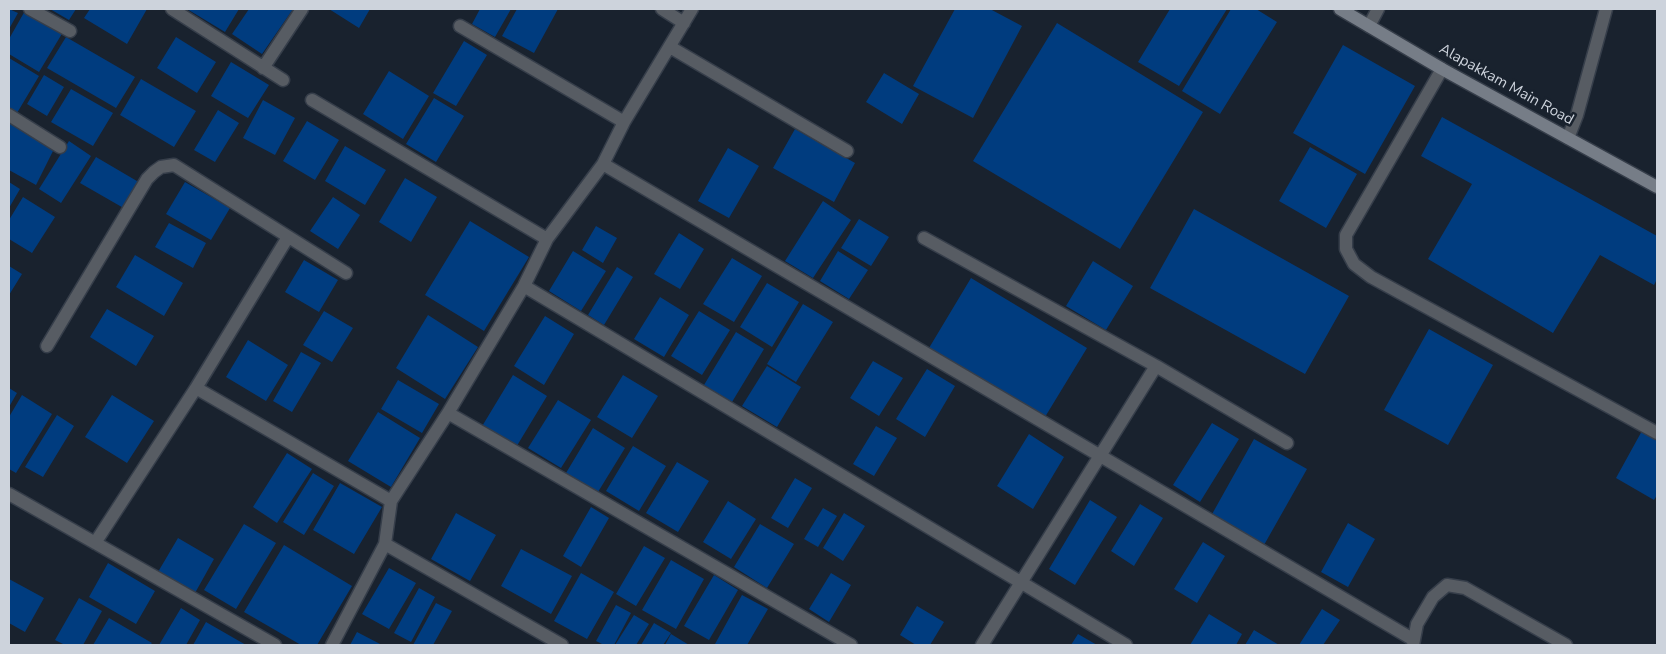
<!DOCTYPE html>
<html>
<head>
<meta charset="utf-8">
<style>
  body { margin:0 }
  #map { position:relative; width:1666px; height:654px; overflow:hidden; background:#19222e; font-family:"Nunito Sans",sans-serif }
  canvas { display:block }
  .frame { position:absolute; inset:0; border:10px solid #cdd3dc; pointer-events:none }
</style>
</head>
<body>
<div id="map">
<canvas width="1666" height="654"></canvas>
<div class="frame"></div>
</div>
<script>
const context = document.querySelector('canvas').getContext('2d');
context.lineJoin = 'round';
function fill(path, color) { context.fillStyle = color; context.fill(path, 'evenodd'); }
const poly = rows => new Path2D(rows.map(r => 'M' + r).join(''));
function stroke(path, color, width, dash) { context.strokeStyle = color; context.lineWidth = width; context.lineCap = dash ? 'butt' : 'round'; context.setLineDash(dash || []); context.stroke(path); }
function drawText(font, color, halo, rows, align = 'center') {
  context.font = font + ' "Nunito Sans",sans-serif'; context.lineWidth = 5; context.setLineDash([]); context.textBaseline = 'middle'; context.strokeStyle = halo; context.fillStyle = color; for (const [text, x, y, turn = 0] of rows) {
    context.save(); context.translate(x, y); context.rotate((+turn || 0) * Math.PI / 180); context.textAlign = isNaN(turn) ? turn : align; if (halo) context.strokeText(text, 0, 0); context.fillText(text, 0, 0); context.restore();
  }
}
fill(poly([
  [9,9,18,13,9,29],
  [26,9,63,32,39,72,9,54,9,39],
  [50,9,76,9,69,20],
  [90,9,147,9,127,44,84,18],
  [187,9,239,9,225,32],
  [249,9,293,9,262,54,232,34],
  [329,9,370,9,359,28],
  [480,9,511,9,495,37,472,24],
  [517,9,558,9,534,53,502,36],
  [955,9,990,9,1022,26,973,118,913,86],
  [1170,9,1227,9,1179,86,1138,62],
  [1231,9,1256,9,1277,22,1220,114,1182,91],
  [1057,23,1203,112,1120,249,973,161],
  [66,37,135,77,116,108,47,68],
  [176,37,216,62,197,93,157,68],
  [464,41,487,55,456,106,433,93],
  [1343,45,1415,86,1365,174,1293,133],
  [9,58,39,76,17,113,9,108],
  [231,62,269,85,248,118,211,96],
  [389,71,429,96,403,139,363,114],
  [884,73,919,94,902,124,866,102],
  [44,75,64,87,47,116,27,104],
  [141,79,196,111,174,147,120,115],
  [71,89,113,113,93,146,51,122],
  [434,98,464,116,436,162,406,144],
  [263,100,295,118,275,155,243,138],
  [218,110,239,123,215,162,194,150],
  [1442,117,1657,236,1657,279,1654,285,1600,255,1553,333,1428,259,1472,184,1421,156],
  [307,121,339,140,315,180,283,161],
  [9,122,54,149,36,185,9,170],
  [795,129,855,163,834,202,773,168],
  [69,141,91,156,61,203,39,189],
  [345,146,386,170,365,205,325,181],
  [1310,147,1357,174,1326,228,1279,201],
  [728,148,759,166,729,218,698,201],
  [96,157,142,184,127,210,80,183],
  [405,178,437,197,411,242,379,222],
  [9,182,20,189,9,208],
  [185,182,230,208,211,240,166,214],
  [23,197,55,217,32,253,9,239,9,220],
  [333,197,360,215,338,249,310,231],
  [823,201,851,220,813,278,785,261],
  [1194,209,1349,296,1305,374,1150,288],
  [859,219,889,237,871,266,841,248],
  [470,221,529,257,484,331,425,295],
  [169,223,206,243,193,268,155,247],
  [596,226,617,238,603,263,582,250],
  [679,233,704,249,680,289,654,274],
  [573,251,606,271,581,311,549,291],
  [838,251,868,270,849,299,820,281],
  [135,255,183,283,164,316,116,287],
  [732,258,762,276,734,322,703,304],
  [304,260,338,280,319,312,285,292],
  [1093,261,1133,286,1106,330,1066,306],
  [9,266,22,274,9,295],
  [617,267,633,277,604,325,588,315],
  [971,278,1087,348,1045,417,929,348],
  [767,283,799,302,772,347,740,327],
  [660,297,689,315,664,357,634,339],
  [803,304,833,322,796,382,767,364],
  [107,309,154,336,136,366,90,337],
  [324,311,353,328,332,362,303,345],
  [699,311,730,330,702,375,671,356],
  [428,315,478,347,445,399,396,368],
  [545,316,574,334,544,385,514,366],
  [1429,329,1493,365,1448,445,1384,410],
  [736,332,764,349,732,402,704,385],
  [248,340,288,365,266,401,226,377],
  [301,352,321,363,292,412,273,401],
  [873,361,903,378,879,416,850,398],
  [767,366,801,387,777,427,742,406],
  [927,369,955,386,925,437,896,419],
  [513,375,547,396,515,449,481,428],
  [623,375,658,396,632,438,597,417],
  [398,380,439,404,422,433,381,409],
  [9,388,17,393,9,407],
  [22,395,52,414,16,473,9,469,9,417],
  [112,395,154,421,127,463,85,437],
  [558,400,591,420,561,468,528,448],
  [378,412,420,438,391,487,348,461],
  [57,415,74,426,43,477,25,467],
  [1212,423,1239,439,1200,502,1173,485],
  [876,426,897,438,874,476,853,464],
  [593,428,625,448,598,492,566,473],
  [1643,429,1657,437,1657,495,1654,500,1616,478],
  [1029,434,1064,457,1033,509,997,486],
  [1254,439,1307,469,1264,545,1211,516],
  [633,446,666,466,639,511,606,491],
  [287,453,312,469,277,523,253,507],
  [677,462,709,481,678,532,646,513],
  [313,473,334,486,304,535,283,522],
  [795,478,812,488,788,528,771,518],
  [340,483,382,507,354,554,313,530],
  [1090,500,1117,517,1075,585,1049,569],
  [728,501,756,519,731,559,703,542],
  [1140,504,1163,518,1134,566,1111,551],
  [591,507,609,518,581,567,563,556],
  [823,508,837,516,818,547,804,539],
  [456,513,496,535,470,581,431,559],
  [844,513,865,526,843,561,823,548],
  [1348,523,1375,539,1348,587,1321,572],
  [244,524,276,543,236,609,204,590],
  [760,524,794,544,767,588,734,567],
  [178,538,214,559,195,593,158,572],
  [1203,542,1225,556,1197,603,1174,589],
  [284,545,352,586,317,645,301,645,244,612],
  [644,546,665,558,636,606,616,594],
  [521,549,572,576,551,614,501,586],
  [671,560,704,579,676,629,642,610],
  [108,563,155,591,136,624,89,597],
  [389,568,416,583,389,629,362,614],
  [581,573,614,592,587,639,554,621],
  [831,573,851,585,829,622,809,609],
  [714,575,738,590,709,640,684,626],
  [9,579,44,598,25,632,9,623],
  [419,588,435,597,411,642,394,633],
  [742,595,768,609,747,645,718,645,715,644],
  [79,598,102,611,83,645,65,645,55,640],
  [436,603,452,611,433,645,413,645],
  [616,605,631,613,614,645,604,645,596,641],
  [917,606,944,622,930,645,916,645,900,635],
  [181,608,200,620,186,645,159,645],
  [1322,609,1340,620,1323,645,1299,645],
  [1209,614,1242,634,1236,645,1190,645],
  [634,615,649,624,636,645,615,645],
  [109,618,152,643,150,645,93,645],
  [206,622,246,645,193,645],
  [654,623,671,633,663,645,641,645],
  [1254,630,1279,645,1245,645],
  [357,632,382,645,350,645],
  [671,634,689,645,665,645],
  [1078,634,1097,645,1071,645]
]), '#003c7f');
const lane = poly([
  [1369,26,1378,9],
  [1568,138,1577,115,1606,9]
]);
const street = poly([
  [30,9,70,31],
  [172,9,283,80],
  [662,9,684,23],
  [460,26,624,122],
  [670,47,847,151],
  [263,68,302,9],
  [1442,69,1346,235,1346,249,1354,264,1371,277,1657,433],
  [312,100,547,239],
  [9,115,60,147],
  [603,164,1414,640],
  [288,237,196,388,391,501],
  [924,238,1156,366,1287,443],
  [524,286,1126,645],
  [47,346,147,179,154,172,161,167,174,165,346,273],
  [448,413,851,645],
  [9,494,275,645],
  [95,543,196,388],
  [385,544,562,645],
  [332,645,385,544,391,501,448,413,524,286,547,239,603,164,624,122,692,9],
  [982,645,1156,366],
  [1413,645,1417,624,1433,597,1447,585,1465,588,1566,645]
]);
const secondary = poly([
  [1340,9,1442,69,1657,187]
]);
stroke(lane, '#363e4a', 15);
stroke(street, '#363e4a', 15);
stroke(secondary, '#363e4a', 15);
stroke(lane, '#575c63', 12);
stroke(street, '#575c63', 12);
stroke(secondary, '#767d87', 12);
drawText('15px', '#cdd3dc', '#19222e', [
  ["Alapakkam Main Road",1506,85,29]
]);
</script>
</body>
</html>
